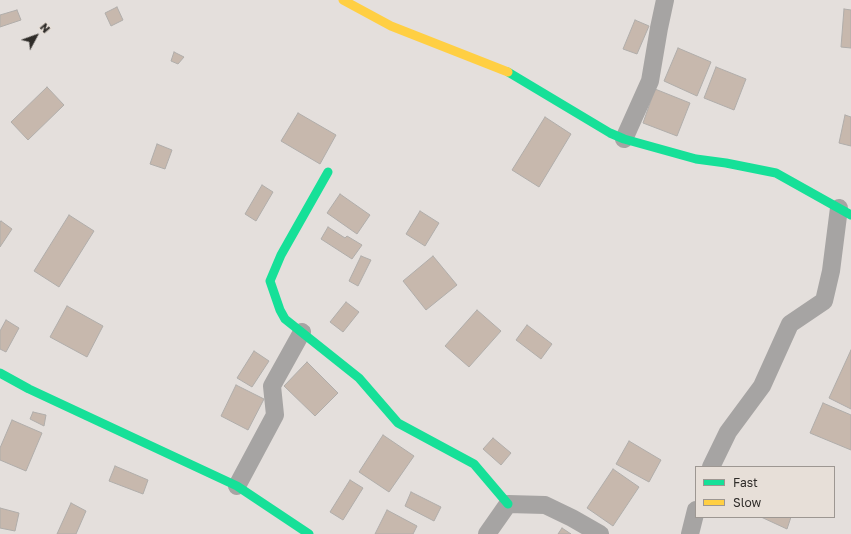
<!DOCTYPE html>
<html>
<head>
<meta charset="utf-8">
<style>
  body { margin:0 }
  #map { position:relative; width:851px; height:534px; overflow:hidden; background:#e4dfdc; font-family:"Golos Text",sans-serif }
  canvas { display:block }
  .legend { position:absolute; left:695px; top:466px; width:140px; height:52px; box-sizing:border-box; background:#e7dfd8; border:1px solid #9d9792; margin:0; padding:5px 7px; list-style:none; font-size:12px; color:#2f2c29 }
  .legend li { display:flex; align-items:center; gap:8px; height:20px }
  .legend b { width:20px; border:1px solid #9d9792 }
  .north { position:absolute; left:16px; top:16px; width:40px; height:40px; -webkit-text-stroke:3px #e7dfd8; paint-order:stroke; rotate:49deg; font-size:11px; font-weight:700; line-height:16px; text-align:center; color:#2f2c29 }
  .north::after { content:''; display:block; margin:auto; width:14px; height:18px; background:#2f2c29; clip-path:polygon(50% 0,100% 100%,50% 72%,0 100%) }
</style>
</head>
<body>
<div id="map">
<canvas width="851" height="534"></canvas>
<ul class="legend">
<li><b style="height:5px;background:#16e098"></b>Fast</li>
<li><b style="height:5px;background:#ffcf43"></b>Slow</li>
</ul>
<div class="north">N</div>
</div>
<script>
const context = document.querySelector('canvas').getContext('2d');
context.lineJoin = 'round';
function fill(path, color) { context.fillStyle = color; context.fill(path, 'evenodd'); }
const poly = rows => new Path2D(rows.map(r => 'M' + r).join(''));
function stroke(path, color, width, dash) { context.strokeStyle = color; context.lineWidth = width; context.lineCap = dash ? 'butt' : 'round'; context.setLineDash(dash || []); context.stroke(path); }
const building = poly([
  [117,7,123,20,111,26,105,13,117,7],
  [844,9,851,10,851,48,841,47,844,9],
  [17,10,21,20,0,27,0,15,17,10],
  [635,20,649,26,637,54,623,49,635,20],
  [678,48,711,62,697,96,664,81,678,48],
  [174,52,184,57,178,64,171,61,174,52],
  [716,67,746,79,734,110,704,98,716,67],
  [47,87,64,105,28,140,11,122,47,87],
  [655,89,690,103,677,136,643,123,655,89],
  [298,113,336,135,320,164,281,141,298,113],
  [845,115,851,117,851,146,839,143,845,115],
  [545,117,571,134,539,187,512,170,545,117],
  [157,144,172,150,165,169,150,164,157,144],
  [262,185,273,192,256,221,245,214,262,185],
  [340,194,370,215,357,234,327,213,340,194],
  [420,211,439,223,425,246,406,234,420,211],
  [69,215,94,231,59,287,34,271,69,215],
  [1,221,12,229,0,247,0,222,1,221],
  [328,227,345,238,347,236,362,245,352,259,321,239,328,227],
  [361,256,371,260,358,286,349,281,361,256],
  [433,256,457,285,426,310,403,281,433,256],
  [346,302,359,312,343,332,330,322,346,302],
  [67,306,103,326,87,357,50,337,67,306],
  [477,310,501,331,469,367,445,346,477,310],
  [6,320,19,328,6,352,0,349,0,331,6,320],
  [527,325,552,344,541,359,516,340,527,325],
  [851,350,851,409,829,398,851,350],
  [254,351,269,361,252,387,237,378,254,351],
  [307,362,338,393,315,416,284,386,307,362],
  [236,385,264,399,248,430,221,416,236,385],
  [823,403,851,415,851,450,810,433,823,403],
  [33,412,46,415,44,426,30,419,33,412],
  [12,420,42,433,26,471,0,460,0,448,12,420],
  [383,435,414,456,389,492,359,472,383,435],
  [493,438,511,453,501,465,483,449,493,438],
  [629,441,661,460,649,482,616,464,629,441],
  [115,466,148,480,143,494,109,481,115,466],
  [613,469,639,487,613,526,587,508,613,469],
  [350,480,363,488,343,520,330,512,350,480],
  [411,492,441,507,434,521,405,506,411,492],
  [71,503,86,511,76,534,57,534,71,503],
  [0,508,19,513,15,531,0,528,0,508],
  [387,510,417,526,413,534,375,534,387,510],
  [761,517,791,517,787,529,761,517],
  [562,528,571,534,558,534,562,528]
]);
fill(building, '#c7b8ad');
stroke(building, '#b0adaa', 1);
stroke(poly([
  [624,139,650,81,659,28,665,0],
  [711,467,728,432,762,386,790,324,824,301,831,271,839,208],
  [237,486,275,415,272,386,302,332],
  [487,534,508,504,545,505,572,518,600,534],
  [690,534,696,510]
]), '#a6a4a3', 18);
stroke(poly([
  [508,72,610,133,624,139,696,159,726,163,776,173,851,215],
  [328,172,281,255,270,281,280,310,285,319,359,378,398,423,474,464,508,504],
  [0,373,29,389,237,486,309,534]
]), '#16e098', 9);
stroke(poly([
  [343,0,391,26,508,72]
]), '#ffcf43', 9);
</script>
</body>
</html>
